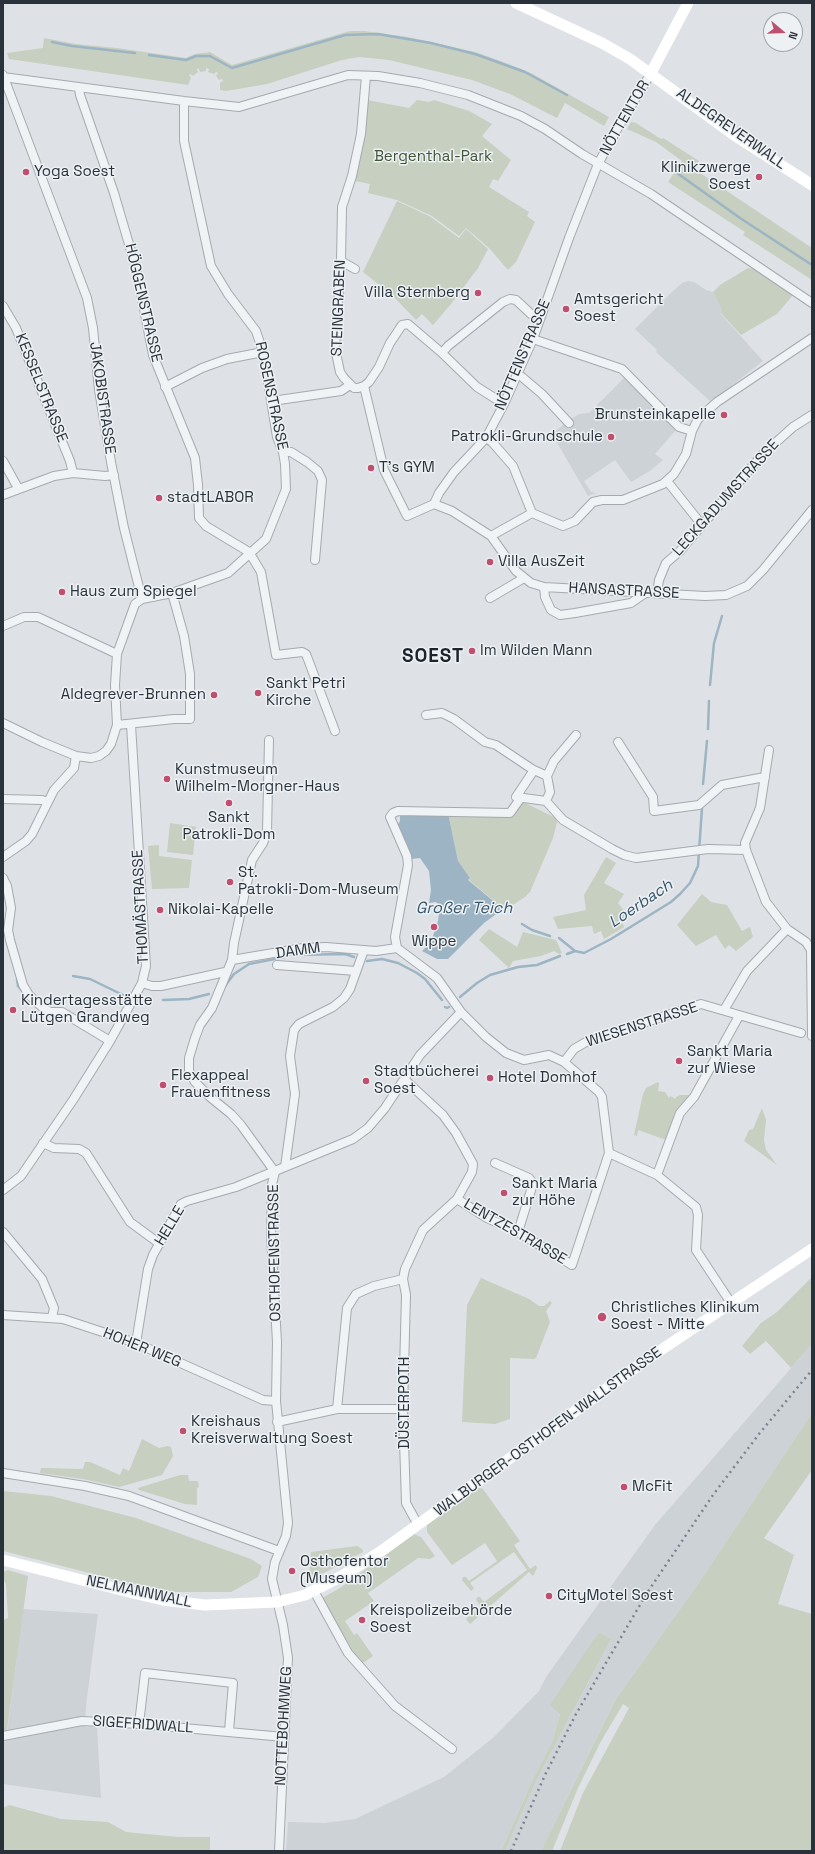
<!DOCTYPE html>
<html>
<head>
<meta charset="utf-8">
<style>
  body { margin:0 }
  #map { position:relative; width:815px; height:1854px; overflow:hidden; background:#dee2e6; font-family:"Space Grotesk",sans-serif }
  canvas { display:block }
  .frame { position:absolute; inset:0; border:4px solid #29323b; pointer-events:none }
  .north { position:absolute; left:763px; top:12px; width:40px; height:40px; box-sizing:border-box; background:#edf1f4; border:1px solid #9fa5aa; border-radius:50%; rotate:109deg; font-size:11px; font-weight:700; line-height:16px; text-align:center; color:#29323b }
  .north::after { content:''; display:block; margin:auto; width:14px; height:18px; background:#c04f6f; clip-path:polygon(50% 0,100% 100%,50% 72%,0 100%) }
</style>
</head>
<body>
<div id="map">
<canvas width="815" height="1854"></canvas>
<div class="frame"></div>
<div class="north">N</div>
</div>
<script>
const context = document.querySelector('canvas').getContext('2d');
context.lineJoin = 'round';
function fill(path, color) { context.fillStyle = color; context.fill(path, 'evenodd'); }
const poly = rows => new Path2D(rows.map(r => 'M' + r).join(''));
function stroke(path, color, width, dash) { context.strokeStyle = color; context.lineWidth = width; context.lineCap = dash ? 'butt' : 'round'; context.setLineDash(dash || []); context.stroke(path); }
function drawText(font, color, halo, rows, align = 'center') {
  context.font = font + ' "Space Grotesk",sans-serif'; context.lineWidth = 3; context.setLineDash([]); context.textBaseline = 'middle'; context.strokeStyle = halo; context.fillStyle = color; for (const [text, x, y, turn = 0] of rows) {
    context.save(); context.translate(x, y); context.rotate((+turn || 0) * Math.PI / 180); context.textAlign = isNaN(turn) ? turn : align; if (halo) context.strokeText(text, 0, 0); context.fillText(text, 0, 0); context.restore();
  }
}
fill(poly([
  [688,281,694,282,706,290,713,292,722,311,720,313,763,361,711,402,656,352,657,350,635,329,672,292,682,283],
  [625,377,676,430,655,454,663,460,650,471,631,482,615,460,584,481,591,492,596,493,588,496,552,434,565,423,579,414,589,413],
  [812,1344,812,1413,698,1584,616,1699,541,1851,505,1851,536,1781,611,1639,599,1632,560,1714,553,1740,533,1779,501,1851,286,1851,288,1822,325,1823,355,1819,444,1777,494,1737,539,1691,546,1677,655,1525],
  [23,1609,98,1614,86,1705,85,1727,97,1727,101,1798,3,1784,3,1742,6,1741]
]), '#cdd2d7');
fill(poly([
  [350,31,364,31,408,37,475,52,498,60,531,73,609,117,604,126,565,103,557,118,510,94,472,80,389,60,359,57,342,60,267,84,226,91,220,90,220,83,223,81,222,79,219,80,216,76,218,73,216,72,214,74,208,72,209,69,206,68,206,71,200,72,199,69,197,69,198,72,193,76,191,74,189,75,191,78,188,85,9,59,7,53,43,48,44,38,76,44,117,48,186,58,195,54,210,52,232,65],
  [367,100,409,108,417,100,429,102,434,100,469,111,492,124,482,136,511,160,498,181,493,179,489,187,529,212,527,216,535,222,516,262,508,270,489,248,466,228,459,236,432,216,397,200,368,193,370,184,355,181,366,122],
  [631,122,636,123,661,139,663,138,699,161,694,169,812,248,812,280,743,235,745,232,668,182,682,161,656,142,627,129],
  [397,201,431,217,459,238,466,229,488,249,478,268,451,304,433,325,422,314,416,320,393,296,363,272],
  [748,268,755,269,793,295,777,314,741,335,720,312,722,311,713,292,720,285],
  [521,801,556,818,557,822,553,838,530,892,525,897,505,910,469,880,470,878,458,861,448,813,514,816],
  [170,823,196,827,193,855,167,852],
  [159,845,159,856,192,860,189,888,152,889,148,846],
  [606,857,616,863,604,883,624,894,618,903,629,917,622,922,624,927,604,939,601,931,594,934,592,926,558,929,553,917,586,910,584,895],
  [702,894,711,902,727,905,742,931,750,927,753,937,736,951,729,945,725,949,716,935,696,946,677,925],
  [489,929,517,947,523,932,556,940,562,953,559,954,554,951,541,956,513,961,509,968,479,940],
  [658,1082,659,1084,658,1091,665,1092,669,1098,670,1096,676,1099,676,1097,680,1095,690,1095,666,1140,638,1130,637,1136,634,1135,643,1094,646,1088],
  [762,1108,766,1120,764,1140,766,1150,777,1165,744,1141,749,1130,753,1129],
  [812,1277,812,1344,791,1368,766,1341,750,1354,742,1346,761,1323,777,1312],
  [481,1278,529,1299,539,1306,544,1306,550,1301,552,1303,546,1311,550,1322,536,1358,534,1359,510,1358,510,1419,495,1424,462,1422,467,1305],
  [812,1413,812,1470,764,1538,794,1555,778,1604,812,1614,812,1851,560,1851,583,1793,629,1708,623,1704,600,1743,578,1788,552,1851,541,1851,616,1699,698,1584],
  [142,1439,159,1448,168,1446,171,1447,173,1456,162,1475,119,1487,83,1479,40,1473,41,1468,83,1469,85,1462,90,1462,120,1475,123,1468,129,1471],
  [180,1475,188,1475,189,1481,198,1481,199,1487,197,1488,197,1505,185,1504,139,1490,138,1488],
  [478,1487,483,1489,520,1541,514,1545,530,1569,536,1565,537,1568,533,1576,529,1572,470,1624,466,1619,481,1606,476,1600,477,1597,480,1597,484,1602,527,1570,514,1552,470,1583,474,1588,471,1591,462,1580,463,1577,466,1577,469,1581,497,1561,485,1543,452,1565,427,1532,427,1525],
  [3,1491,51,1496,136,1518,251,1559,262,1566,258,1577,231,1592,176,1592,121,1581,3,1551],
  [414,1534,421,1537,435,1556,430,1559,418,1558,368,1593,374,1601,345,1621,354,1635,357,1633,373,1656,363,1663,351,1652,351,1648,322,1598,340,1588],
  [357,1546,362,1549,363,1552,324,1573,309,1579,311,1552],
  [8,1570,28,1576,7,1730,3,1731,3,1620,8,1618,6,1584,3,1579,3,1572],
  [599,1632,611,1639,536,1781,505,1851,501,1851,533,1779,553,1740,560,1714,550,1705],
  [9,1805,61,1819,108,1822,126,1832,178,1837,210,1837,210,1851,3,1851,3,1808]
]), '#c6cfc0');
fill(poly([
  [448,813,458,861,470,878,468,880,503,909,484,923,448,959,437,959,422,951,431,942,438,921,440,906,436,902,429,903,431,890,429,871,420,858,412,859,397,826,400,821,400,815]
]), '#9cb4c3');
stroke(poly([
  [52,42,72,46,135,53],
  [149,55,186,60,196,56,210,56,232,68,345,35,378,34,431,43,475,54,525,72,567,95],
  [677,173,740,218,812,265],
  [710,685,714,643,722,616],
  [708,729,709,701],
  [703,784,707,741],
  [522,924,532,930,550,936],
  [559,938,575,951,584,953,611,939,671,902,680,894,690,883,698,866,702,808],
  [567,954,575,951],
  [293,955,345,954,354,957],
  [367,961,382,959,398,963,417,973,425,979,442,1000],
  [73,976,90,979,123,995],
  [17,979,18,986,23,992],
  [225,986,234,974,249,964,285,957],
  [460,997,477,983,490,975,518,967,537,965,560,956],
  [163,1000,189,999,209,994],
  [445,1007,447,1008,449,1007]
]), '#9cb4c3', 2.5);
const street = poly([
  [3,75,87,298,93,328,99,390,111,462,124,528,142,599],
  [366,76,361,134,352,176,342,207,341,261,335,348,340,372,344,378,354,388,358,388,364,386,369,382,379,367,390,343,402,325,408,324,442,353,477,387,504,404],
  [3,77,184,101,239,107,348,75,378,76,420,83,468,95,521,116,545,129,582,154,651,194,812,303],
  [79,88,80,95,114,193,136,268,153,355,195,458,198,485,199,518,206,526,249,552,261,572,276,655,302,652,306,654,335,731],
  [341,261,355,269],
  [3,306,16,328,70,461,73,473],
  [533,339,622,369,679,427,692,431],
  [442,353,448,346,503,302,510,299,516,300,531,314,540,317],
  [516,374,522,377,542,394,569,423],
  [364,386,384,470,407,516,434,504,439,493,454,472,486,438,504,404,533,339,569,238,598,164,616,131,651,73],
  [165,387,202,368,227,359,263,352],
  [272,401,341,391,350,385],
  [486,438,492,442,513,466,532,513],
  [283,452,291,452,307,462,318,471,322,480,315,560],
  [3,461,18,488],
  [667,481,702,525],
  [3,495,54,476,73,473,105,476,114,475],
  [434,504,452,511,491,536,516,571,531,583,544,587,705,596,726,595,747,586,763,570,812,510],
  [491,536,532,513,563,526,575,521,593,502,602,500,623,500,663,484,674,474,686,454,692,431,698,419,717,402,812,338],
  [544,587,545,597,551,610,560,615,575,613,631,603,644,594],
  [657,593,659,580,666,563,680,551,763,454,793,427,812,415],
  [490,598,524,578],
  [3,626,24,617,38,617,117,654],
  [426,715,442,713,454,719,485,742,496,745,532,769,547,776,550,792,546,801,563,820,612,849,624,855,636,858,708,849,746,850,766,902,787,929,806,942,811,950,812,1036],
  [3,723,42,742,76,756,91,758,99,756,106,751,111,744,117,725,115,685,117,654,135,604,142,599,172,593,228,573,266,539,286,489,285,464,283,452,277,437,263,352,256,331,228,294,211,266,184,141,184,101],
  [117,725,174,719,190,719,190,674,184,636,172,593],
  [269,740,267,832,263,843,252,860,234,943,232,960,212,1008,200,1025,195,1038,189,1058,189,1071,195,1082,210,1097,231,1114,241,1125,275,1172],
  [618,742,653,797,654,811,699,805,722,785,765,777],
  [532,769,532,773,516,797,546,801],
  [547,776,554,761,576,735],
  [3,799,42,800,47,802],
  [746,850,745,843,760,808,769,750],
  [3,857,26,841,32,834,54,790,74,768,76,756],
  [3,878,7,886,11,908,8,930,10,940,23,985,29,995,42,1007,50,1012,62,1012,110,1041],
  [397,948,395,937,408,865,407,856,390,817,393,813,398,811,510,813,520,799],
  [232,960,303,948,326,947,376,951,397,948,437,978,461,1012,486,1037,506,1053,524,1060,549,1055,564,1062,599,1092,602,1097,609,1153,572,1265,518,1232,487,1218,457,1199],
  [277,965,356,971],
  [142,983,152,986,161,986,225,972],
  [724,1010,747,971,787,929],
  [564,1062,574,1049,586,1042,701,1004,801,1033],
  [404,1079,443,1115,456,1133,473,1164,472,1172,457,1199,423,1230,405,1269,403,1279,406,1295,403,1409,406,1503,418,1525],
  [43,1143,54,1148,79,1149,86,1153,130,1222,160,1244],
  [609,1153,657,1175,696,1207,698,1215,696,1250,731,1303],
  [495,1163,529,1178,532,1182,532,1187,518,1232],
  [285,1167,295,1094,290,1056,294,1030,299,1024,333,1007,344,998,350,989,364,950],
  [275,1172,272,1184,271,1235,277,1342,276,1401,288,1523,286,1536,275,1562,272,1579,283,1625,288,1658,279,1851],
  [657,1175,680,1113,694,1097,739,1016],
  [3,1190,21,1176,73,1100,110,1041,142,983,146,966,131,725],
  [3,1232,42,1279,54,1308,52,1317],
  [3,1315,63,1319,136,1343,263,1400,276,1401],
  [136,1343,148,1269,153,1255,181,1204,187,1201,236,1187,353,1139,368,1128,385,1108,420,1055,461,1012],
  [337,1409,347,1308,356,1294,374,1286,403,1279],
  [277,1422,337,1409,403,1409],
  [3,1473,85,1486,129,1496,279,1551],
  [314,1591,348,1653,395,1706,452,1749],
  [139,1724,145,1673,233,1683,229,1731],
  [3,1736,82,1721,139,1724,284,1737]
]);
stroke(street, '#a4aaaf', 10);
stroke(street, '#f0f3f5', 8);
stroke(poly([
  [516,3,602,43,630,59,734,135,812,185],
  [651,73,688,3],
  [3,1560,133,1593,163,1600,205,1605,277,1602,305,1595,342,1576,380,1552,646,1360,812,1249]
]), '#fff', 11);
stroke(poly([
  [511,1851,546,1773,576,1714,647,1593,713,1495,759,1434,812,1370]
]), '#79848e', 2.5, [2, 4]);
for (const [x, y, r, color] of [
  [26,172,4,"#c04f6f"],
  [759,177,4,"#c04f6f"],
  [478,293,4,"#c04f6f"],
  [566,309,4,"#c04f6f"],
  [724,415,4,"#c04f6f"],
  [611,437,4,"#c04f6f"],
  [371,468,4,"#c04f6f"],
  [159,498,4,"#c04f6f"],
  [490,562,4,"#c04f6f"],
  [62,592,4,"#c04f6f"],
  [472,651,4,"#c04f6f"],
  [258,693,4,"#c04f6f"],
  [214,695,4,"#c04f6f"],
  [167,779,4,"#c04f6f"],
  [229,803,4,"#c04f6f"],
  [230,882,4,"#c04f6f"],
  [160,910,4,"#c04f6f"],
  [434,927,4,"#c04f6f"],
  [13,1010,4,"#c04f6f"],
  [679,1061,4,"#c04f6f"],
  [490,1078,4,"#c04f6f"],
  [366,1081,4,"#c04f6f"],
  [163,1085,4,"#c04f6f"],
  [504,1193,4,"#c04f6f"],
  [602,1317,5,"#c04f6f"],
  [183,1431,4,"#c04f6f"],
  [624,1487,4,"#c04f6f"],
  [292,1571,4,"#c04f6f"],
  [549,1596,4,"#c04f6f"],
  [362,1620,4,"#c04f6f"]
]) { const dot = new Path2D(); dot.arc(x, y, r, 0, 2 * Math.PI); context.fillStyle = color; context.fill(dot); stroke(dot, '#edf1f4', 1.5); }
drawText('15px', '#29323b', '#edf1f4', [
  ["NÖTTENTOR",625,118,-60],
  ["ALDEGREVERWALL",731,129,35],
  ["HÖGGENSTRASSE",143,303,77],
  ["STEINGRABEN",339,308,-88],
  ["NÖTTENSTRASSE",523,355,-67],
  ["KESSELSTRASSE",41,388,68],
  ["ROSENSTRASSE",271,396,78],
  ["JAKOBISTRASSE",102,398,82],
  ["LECKGADUMSTRASSE",726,498,-48],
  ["HANSASTRASSE",624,591,3],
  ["THOMÄSTRASSE",141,907,-93],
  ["DAMM",298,951,-8],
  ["WIESENSTRASSE",642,1025,-18],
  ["HELLE",170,1226,-59],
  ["LENTZESTRASSE",515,1232,30],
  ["OSTHOFENSTRASSE",275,1253,-91],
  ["HOHER WEG",142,1348,22],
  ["DÜSTERPOTH",405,1403,-90],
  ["WALBURGER-OSTHOFEN-WALLSTRASSE",548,1432,-36],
  ["NELMANNWALL",139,1592,12],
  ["SIGEFRIDWALL",143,1725,4],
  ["NOTTEBOHMWEG",284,1726,-87]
]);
drawText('15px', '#415638', '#edf1f4', [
  ["Bergenthal-Park",433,157]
]);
drawText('15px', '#29323b', '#edf1f4', [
  ["Klinikzwerge",751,168,"right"],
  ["Soest",751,185,"right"],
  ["Yoga Soest",34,172],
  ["Villa Sternberg",470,293,"right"],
  ["Amtsgericht",574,300],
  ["Soest",574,317],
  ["Brunsteinkapelle",716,415,"right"],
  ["Patrokli-Grundschule",603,437,"right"],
  ["T's GYM",379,468],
  ["stadtLABOR",167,498],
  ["Villa AusZeit",498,562],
  ["Haus zum Spiegel",70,592],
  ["Im Wilden Mann",480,651],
  ["Sankt Petri",266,684],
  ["Kirche",266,701],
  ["Aldegrever-Brunnen",206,695,"right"],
  ["Kunstmuseum",175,770],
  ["Wilhelm-Morgner-Haus",175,787],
  ["Sankt",229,818,"center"],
  ["Patrokli-Dom",229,835,"center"],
  ["St.",238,873],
  ["Patrokli-Dom-Museum",238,890],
  ["Nikolai-Kapelle",168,910],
  ["Wippe",434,942,"center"],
  ["Kindertagesstätte",21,1001],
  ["Lütgen Grandweg",21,1018],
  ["Sankt Maria",687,1052],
  ["zur Wiese",687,1069],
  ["Stadtbücherei",374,1072],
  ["Soest",374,1089],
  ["Flexappeal",171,1076],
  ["Frauenfitness",171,1093],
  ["Hotel Domhof",498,1078],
  ["Sankt Maria",512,1184],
  ["zur Höhe",512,1201],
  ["Christliches Klinikum",611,1308],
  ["Soest - Mitte",611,1325],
  ["Kreishaus",191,1422],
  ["Kreisverwaltung Soest",191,1439],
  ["McFit",632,1487],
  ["Osthofentor",300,1562],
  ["(Museum)",300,1579],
  ["CityMotel Soest",557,1596],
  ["Kreispolizeibehörde",370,1611],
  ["Soest",370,1628]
], 'left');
drawText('italic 16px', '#37566b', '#edf1f4', [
  ["Loerbach",641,904,-34],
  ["Großer Teich",464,909]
]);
context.letterSpacing = '1px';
drawText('bold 19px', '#1b232c', '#edf1f4', [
  ["SOEST",433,657]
]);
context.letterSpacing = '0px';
</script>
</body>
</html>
